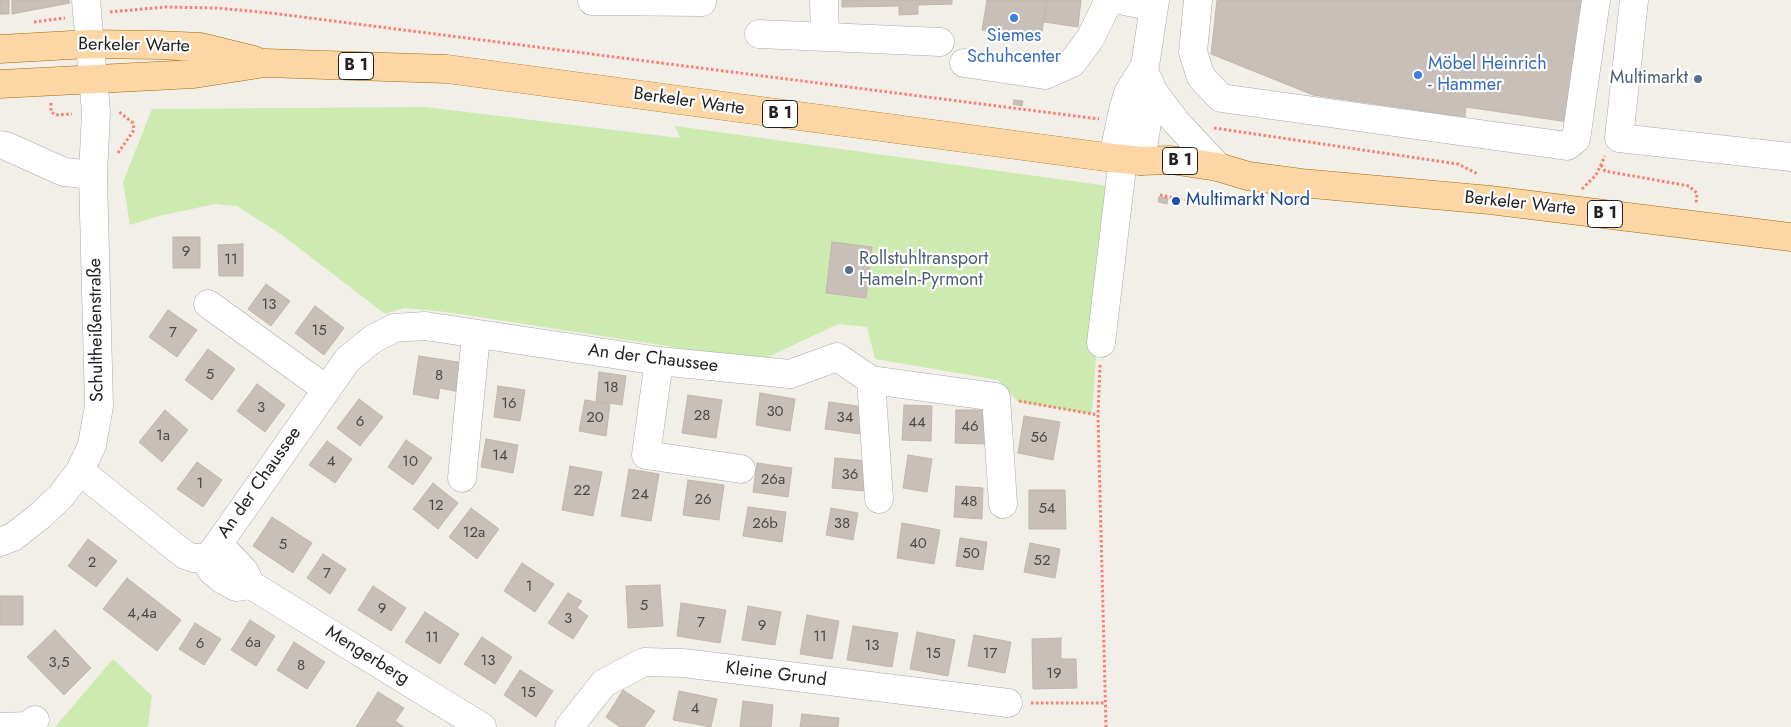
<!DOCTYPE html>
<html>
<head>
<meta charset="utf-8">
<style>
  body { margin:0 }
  canvas { display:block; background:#f2efe9 }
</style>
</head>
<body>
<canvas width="1791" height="727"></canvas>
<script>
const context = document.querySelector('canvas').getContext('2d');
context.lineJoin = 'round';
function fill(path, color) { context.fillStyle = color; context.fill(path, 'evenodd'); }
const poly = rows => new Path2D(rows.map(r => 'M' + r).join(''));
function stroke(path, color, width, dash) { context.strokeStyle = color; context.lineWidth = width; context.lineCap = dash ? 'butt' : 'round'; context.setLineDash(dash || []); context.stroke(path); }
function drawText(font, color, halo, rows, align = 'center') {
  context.font = font + ' Jost,sans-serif'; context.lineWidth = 4.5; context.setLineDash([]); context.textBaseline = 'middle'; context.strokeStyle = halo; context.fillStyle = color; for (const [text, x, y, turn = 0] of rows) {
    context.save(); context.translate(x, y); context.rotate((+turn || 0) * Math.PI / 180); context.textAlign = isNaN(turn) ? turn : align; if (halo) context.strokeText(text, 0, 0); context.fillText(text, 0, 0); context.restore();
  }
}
fill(poly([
  [425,107,680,138,675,126,1108,186,1092,414,1018,402,998,380,875,359,867,327,838,324,768,357,738,357,446,312,404,308,385,314,282,235,237,206,215,204,159,216,130,225,123,182,152,109],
  [113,659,152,696,148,727,55,727]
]), '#cdebb0');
const building = poly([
  [0,0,9,0,9,14,0,14,0,0],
  [12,0,69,0,70,3,12,14,12,0],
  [842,0,952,0,952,4,918,5,918,14,899,15,899,6,842,7,842,0],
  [987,0,1047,0,1041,38,982,30,987,0],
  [1047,0,1081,0,1078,27,1044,22,1047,0],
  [1217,0,1583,0,1568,122,1466,107,1465,117,1313,95,1211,54,1217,0],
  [1014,100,1023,101,1022,106,1013,104,1014,100],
  [1159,197,1168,198,1167,204,1158,202,1159,197],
  [173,237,200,237,200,268,173,268,173,237],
  [832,242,872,247,866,298,826,293,832,242],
  [243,244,243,276,219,276,218,245,243,244],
  [266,284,290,301,271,326,248,309,266,284],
  [315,306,344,328,324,355,295,333,315,306],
  [168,310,197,330,177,357,149,337,168,310],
  [208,349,235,369,212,400,185,380,208,349],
  [419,356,464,363,459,392,440,388,438,399,413,394,419,356],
  [599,372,626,376,622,405,596,401,599,372],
  [257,384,285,405,265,432,237,411,257,384],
  [498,386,525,390,520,421,494,417,498,386],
  [760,393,795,399,790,431,756,425,760,393],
  [688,395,722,400,716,438,682,433,688,395],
  [359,399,383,417,360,446,337,428,359,399],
  [585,400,610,404,606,436,579,431,585,400],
  [829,402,864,407,860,434,825,429,829,402],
  [904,405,932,406,931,441,902,440,904,405],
  [165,410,188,430,162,462,139,442,165,410],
  [956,410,985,410,985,444,955,443,956,410],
  [1024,416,1060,422,1053,460,1018,453,1024,416],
  [486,439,518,445,513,473,481,467,486,439],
  [406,440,432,458,413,485,388,467,406,440],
  [327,441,352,459,335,483,309,465,327,441],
  [908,455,932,459,927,492,903,488,908,455],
  [835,458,868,461,865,491,832,488,835,458],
  [197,462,222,480,203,507,177,489,197,462],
  [757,463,792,468,788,497,753,492,757,463],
  [570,466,602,472,593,516,562,510,570,466],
  [629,469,659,474,651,521,621,516,629,469],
  [688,480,724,485,719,520,683,515,688,480],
  [433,483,458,503,438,529,413,509,433,483],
  [956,486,983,488,982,519,954,517,956,486],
  [1029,490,1065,490,1066,529,1029,529,1029,490],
  [748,507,786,512,782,542,743,536,748,507],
  [471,508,499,529,477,559,449,537,471,508],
  [831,508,858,513,853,540,826,535,831,508],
  [272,517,312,543,293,573,253,546,272,517],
  [902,523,940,530,934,564,897,558,902,523],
  [960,538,987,542,983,570,956,566,960,538],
  [88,539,117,561,96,587,68,566,88,539],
  [1030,543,1060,549,1055,578,1024,572,1030,543],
  [323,554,346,569,330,594,307,578,323,554],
  [522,563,554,584,535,612,504,591,522,563],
  [127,578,181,620,157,651,103,609,127,578],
  [660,585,663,626,628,628,626,586,660,585],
  [373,586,406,608,391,631,358,610,373,586],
  [568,593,582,601,577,608,588,616,573,639,548,623,568,593],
  [0,596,23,596,23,625,0,625,0,596],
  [681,603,726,610,720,643,677,636,681,603],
  [748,606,781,612,775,645,742,640,748,606],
  [425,612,459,634,440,664,405,642,425,612],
  [807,615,839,621,832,659,800,654,807,615],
  [250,620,275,636,256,666,231,650,250,620],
  [195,623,221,639,204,665,179,649,195,623],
  [853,626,898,633,892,667,847,660,853,626],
  [55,630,91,668,64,695,27,657,55,630],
  [917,632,955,640,948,676,910,669,917,632],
  [974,635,1011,642,1005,673,968,666,974,635],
  [482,637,512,657,495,684,464,664,482,637],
  [1061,638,1061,659,1076,659,1077,688,1033,689,1032,639,1061,638],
  [294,642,325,662,307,689,277,670,294,642],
  [520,670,553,691,536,717,504,695,520,670],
  [623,690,655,711,644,727,620,727,606,717,623,690],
  [679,691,717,699,711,727,673,720,679,691],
  [378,692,404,708,395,721,404,727,356,727,378,692],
  [743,701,773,705,771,727,740,727,743,701],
  [802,714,839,718,838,727,800,727,802,714]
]);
fill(building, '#c7bfb8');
stroke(building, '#c4b6ab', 1);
const minor = poly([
  [824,0,825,37],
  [1120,0,1154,7],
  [1198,0,1193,52,1201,77,1221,98,1567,146,1576,139,1596,0],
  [1634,0,1619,138,1791,157],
  [592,1,702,2,702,0],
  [759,34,940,42],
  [964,63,1045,75,1072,63,1090,39,1109,0],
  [1152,90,1176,122,1218,167],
  [0,145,6,146,64,172,93,175],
  [1113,158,1122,114,1128,93,1145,66,1155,0],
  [1141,161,1152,90,1149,81],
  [208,304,326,389],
  [1101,343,1123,159],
  [659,361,646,455,741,469],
  [871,380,879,499],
  [80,471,185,555,193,558,204,558,212,553,348,359,373,339,394,328,425,326,659,361,790,374,837,357,871,380,996,397,1003,504],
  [462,478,476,335],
  [0,542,13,537,41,515,61,496,80,471,92,445,99,406,93,175,96,112,86,0],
  [216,547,228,554,244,571,251,585,482,727],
  [204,558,212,571,223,580,236,587,251,585],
  [0,727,28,726,35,720],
  [569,727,604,683,644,662,683,663,1008,703]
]);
const major = poly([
  [0,49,89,44,158,45,201,47,254,60],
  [0,84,194,74,265,63,447,69,1113,158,1141,161,1171,160,1218,167,1248,176,1301,183,1490,200,1791,237]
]);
stroke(minor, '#a9a9a9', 29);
stroke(major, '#a06b00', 29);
stroke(poly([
  [110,12,165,7,217,8,271,13,1099,119],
  [34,22,65,18],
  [51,103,51,112,56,115,72,114],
  [1214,128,1458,164,1478,174],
  [118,153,134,130,133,123,118,111],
  [1601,165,1605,171,1689,186,1697,193,1696,204],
  [1582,189,1596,175,1605,156],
  [1160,195,1190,201],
  [1100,365,1098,415,1106,727],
  [1019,401,1098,415],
  [1031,703,1105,703]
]), '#fa8072', 3, [2.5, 2.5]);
stroke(minor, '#fff', 28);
stroke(major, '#fcd6a4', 28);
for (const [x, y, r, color] of [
  [1014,18,5,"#3f7fe0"],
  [1418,75,5,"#3f7fe0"],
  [1698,79,5,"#5c6f8a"],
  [1176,201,5,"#1a4fb4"],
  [849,270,5,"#5c6f8a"]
]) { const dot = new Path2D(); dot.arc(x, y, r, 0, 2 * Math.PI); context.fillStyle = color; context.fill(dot); stroke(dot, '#fff', 2); }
drawText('15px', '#4b4948', null, [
  ["9",186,252],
  ["11",231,260],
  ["13",269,305],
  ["15",319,331],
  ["7",173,333],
  ["5",210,375],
  ["8",439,376],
  ["18",611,388],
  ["16",509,404],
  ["3",261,408],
  ["30",775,412],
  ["28",702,416],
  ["20",595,418],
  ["34",845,418],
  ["6",360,422],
  ["44",917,423],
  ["46",970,427],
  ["1a",163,436],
  ["56",1039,438],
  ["14",500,456],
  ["4",331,462],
  ["10",410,462],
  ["36",850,475],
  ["26a",773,480],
  ["1",200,484],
  ["22",582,491],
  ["24",640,495],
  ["26",703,500],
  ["48",969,502],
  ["12",436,506],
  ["54",1047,509],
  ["26b",765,524],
  ["38",842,524],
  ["12a",474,533],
  ["40",918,544],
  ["5",283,545],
  ["50",971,554],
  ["52",1042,561],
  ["2",92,563],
  ["7",327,574],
  ["1",529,587],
  ["5",644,606],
  ["9",382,609],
  ["4,4a",142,614],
  ["3",568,619],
  ["7",701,623],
  ["9",762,626],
  ["11",820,637],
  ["11",432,638],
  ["6a",253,643],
  ["6",200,644],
  ["13",872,646],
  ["15",933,654],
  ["17",990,654],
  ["13",488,661],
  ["3,5",59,663],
  ["8",301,666],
  ["19",1054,674],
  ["15",528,693],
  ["4",695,709]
]);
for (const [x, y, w] of [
  [356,66,35],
  [780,114,35],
  [1180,161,35],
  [1605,214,35]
]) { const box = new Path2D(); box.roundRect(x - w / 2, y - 13.5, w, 27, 4); context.fillStyle = '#fff'; context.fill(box); stroke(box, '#222', 1); }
drawText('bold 16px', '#222', null, [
  ["B 1",356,66],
  ["B 1",780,114],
  ["B 1",1180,161],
  ["B 1",1605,214]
]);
drawText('18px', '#366cbe', '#fff', [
  ["Siemes",1014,37],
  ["Schuhcenter",1014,58],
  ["Möbel Heinrich",1428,65,"left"],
  ["- Hammer",1428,86,"left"]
]);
drawText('18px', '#222', '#fff', [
  ["Berkeler Warte",134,46,1],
  ["Berkeler Warte",689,102,8],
  ["Berkeler Warte",1520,204,6],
  ["Schultheißenstraße",97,330,-91],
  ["An der Chaussee",653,359,7],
  ["An der Chaussee",260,483,-55],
  ["Mengerberg",367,656,32],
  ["Kleine Grund",776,675,7]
]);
drawText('18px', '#4e5e75', '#fff', [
  ["Multimarkt",1688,79],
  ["Rollstuhltransport",859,260,"left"],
  ["Hameln-Pyrmont",859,281,"left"]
], 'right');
drawText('18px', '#164399', '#fff', [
  ["Multimarkt Nord",1186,201]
], 'left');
</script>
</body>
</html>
